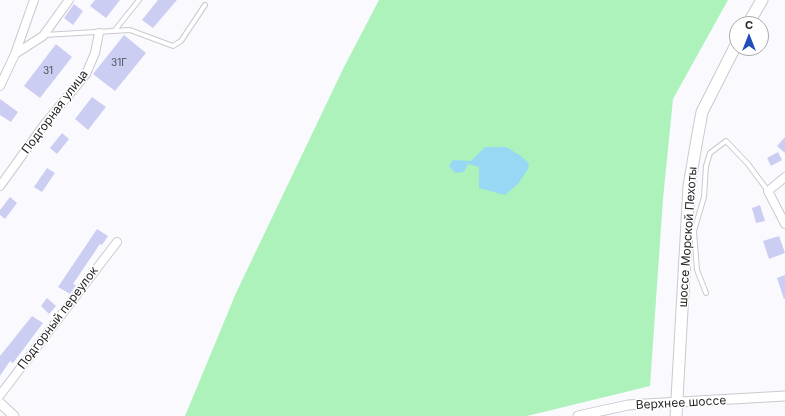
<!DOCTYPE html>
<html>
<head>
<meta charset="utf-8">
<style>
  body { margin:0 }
  #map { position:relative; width:785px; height:416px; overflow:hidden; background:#fafafe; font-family:Inter,sans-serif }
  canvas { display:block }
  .north { position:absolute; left:729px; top:16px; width:40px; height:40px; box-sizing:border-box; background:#fff; border:1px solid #a9a9a9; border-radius:50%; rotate:0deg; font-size:11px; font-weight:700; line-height:16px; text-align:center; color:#272728 }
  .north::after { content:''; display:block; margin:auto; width:14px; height:18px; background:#214dbb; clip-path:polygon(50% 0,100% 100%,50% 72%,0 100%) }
</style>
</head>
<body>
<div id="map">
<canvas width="785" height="416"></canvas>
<div class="north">С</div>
</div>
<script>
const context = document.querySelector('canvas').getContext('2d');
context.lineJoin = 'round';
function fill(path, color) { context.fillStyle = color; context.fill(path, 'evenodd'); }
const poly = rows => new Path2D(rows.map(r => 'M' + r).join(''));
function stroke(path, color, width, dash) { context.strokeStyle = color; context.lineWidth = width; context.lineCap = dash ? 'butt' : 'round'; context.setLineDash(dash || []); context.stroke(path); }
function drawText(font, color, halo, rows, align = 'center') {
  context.font = font + ' Inter,sans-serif'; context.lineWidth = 3; context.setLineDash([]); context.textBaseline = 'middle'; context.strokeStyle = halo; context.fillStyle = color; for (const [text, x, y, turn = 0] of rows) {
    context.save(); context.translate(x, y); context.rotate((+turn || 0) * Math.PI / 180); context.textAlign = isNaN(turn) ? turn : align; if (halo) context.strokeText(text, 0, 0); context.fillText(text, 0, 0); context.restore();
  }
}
fill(poly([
  [379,0,728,0,673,99,663,199,650,386,527,416,185,416,236,293,344,67]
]), '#adf2ba');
fill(poly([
  [485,147,506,147,521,156,529,164,528,169,518,184,505,195,479,188,479,167,468,164,464,172,455,173,449,166,453,160,471,161]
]), '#98d8f5');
fill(poly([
  [95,0,120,0,106,18,90,6],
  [158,0,177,0,153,28,142,20],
  [74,4,83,11,73,25,64,18],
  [124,35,146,53,115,91,93,74],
  [56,44,72,57,40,98,24,86],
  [92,97,106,107,88,130,75,119],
  [0,99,18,112,11,122,0,115],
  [62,133,69,139,57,154,50,148],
  [785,137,785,153,777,146],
  [778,152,782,160,771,166,767,158],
  [47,168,55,173,42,192,34,187],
  [10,197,17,203,5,219,0,215,0,210],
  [760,205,765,221,756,223,752,208],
  [97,229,108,236,102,245,100,244,73,284,76,285,70,294,58,287],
  [779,236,785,253,769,259,763,241],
  [785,275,785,299,784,299,777,278],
  [47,298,56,306,49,314,41,306],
  [32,316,43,323,13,363,10,361,0,376,0,356]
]), '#cccdf2');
const service = poly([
  [115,30,139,0],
  [44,35,130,30,173,46,181,41,205,5],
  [706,293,697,270,694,231,704,197,706,166,710,153,726,141,748,164,768,191]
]);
const minor = poly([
  [15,54,43,36,69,0],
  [0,86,15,54,34,0],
  [785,177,768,191,785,224],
  [0,186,44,125,86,74,95,53,99,33],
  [0,395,117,242]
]);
const tertiary = poly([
  [0,403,14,416],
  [578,416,628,405,785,396]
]);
const secondary = poly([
  [748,24,762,0],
  [676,416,689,186,696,145,702,112,737,43]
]);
stroke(service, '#cacace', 6);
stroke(minor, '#cacace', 10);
stroke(tertiary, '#cacace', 11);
stroke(secondary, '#cacace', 13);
stroke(service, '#fff', 4);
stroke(minor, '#fff', 8);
stroke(tertiary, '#fff', 9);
stroke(secondary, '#fff', 11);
drawText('10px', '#50505a', null, [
  ["31Г",119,63],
  ["31",48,71]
]);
drawText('12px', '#272728', '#fff', [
  ["Подгорная улица",55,112,-53],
  ["шоссе Морской Пехоты",688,237,-86],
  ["Подгорный переулок",58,318,-53],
  ["Верхнее шоссе",681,403,-3]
]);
</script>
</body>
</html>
